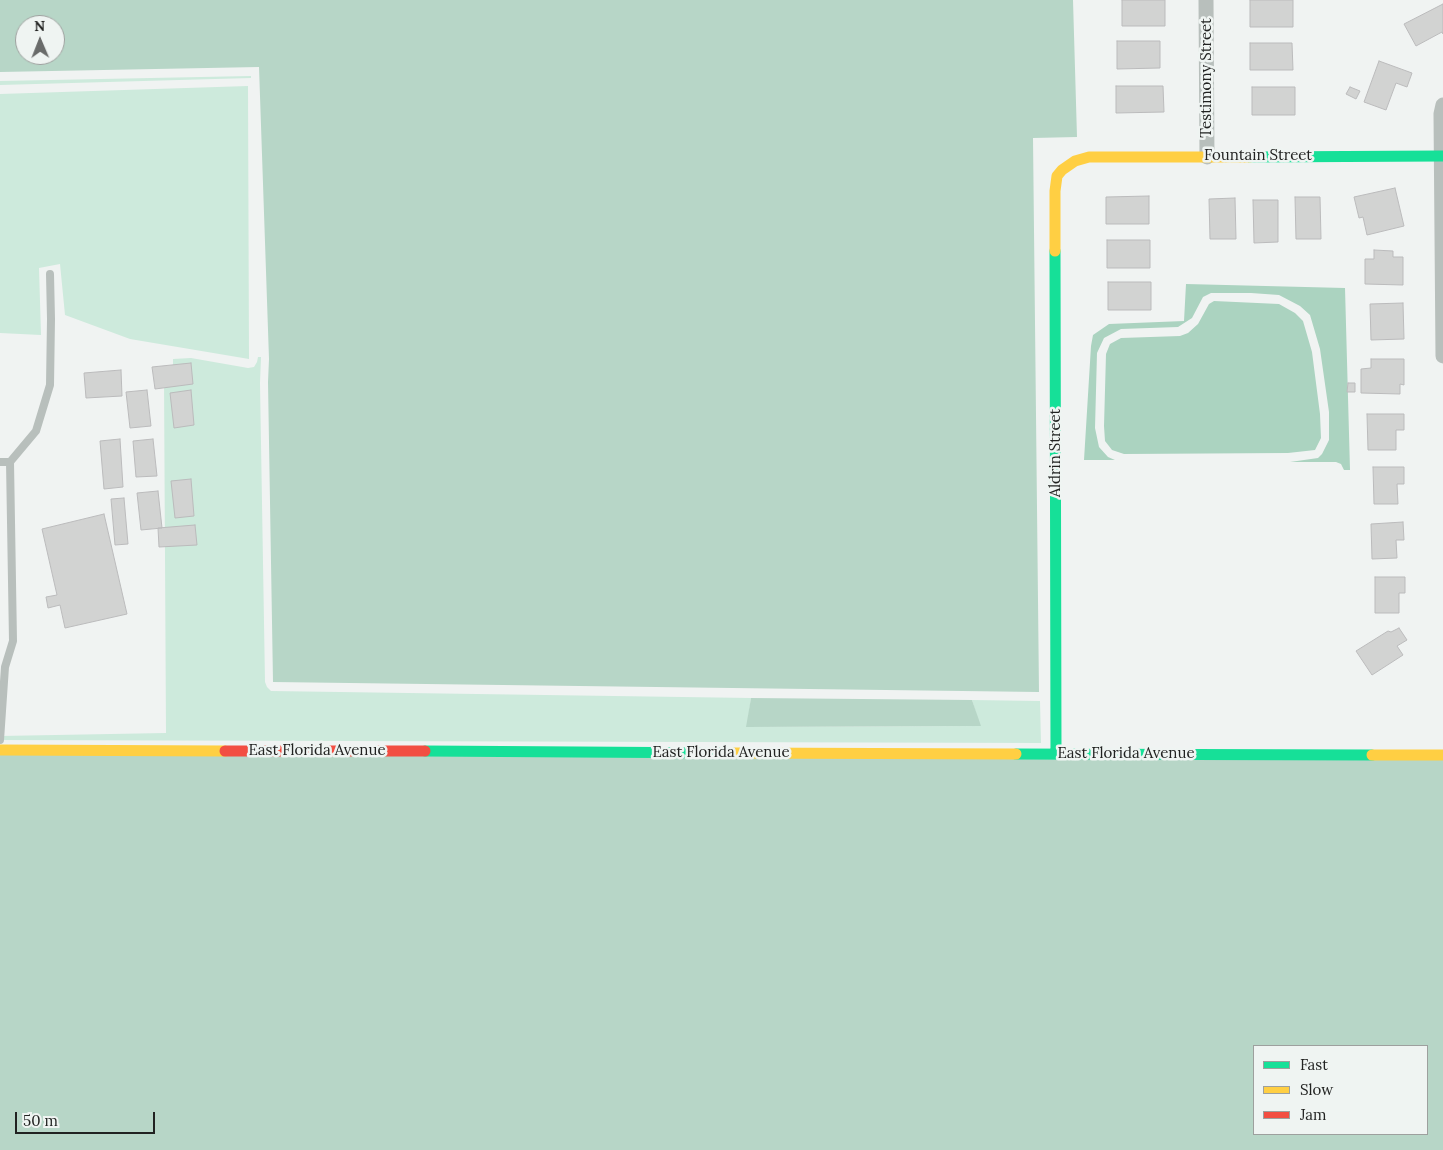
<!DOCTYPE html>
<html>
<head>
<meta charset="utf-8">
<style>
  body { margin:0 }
  #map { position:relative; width:1443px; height:1150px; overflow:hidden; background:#f0f3f2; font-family:Lora,serif }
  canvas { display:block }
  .legend { position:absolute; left:1253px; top:1045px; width:175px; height:90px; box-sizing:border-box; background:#eff4f2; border:1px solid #9da09e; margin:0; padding:6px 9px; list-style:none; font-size:15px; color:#212221 }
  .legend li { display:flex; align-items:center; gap:10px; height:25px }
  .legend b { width:25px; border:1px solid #9da09e }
  .north { position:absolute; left:15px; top:15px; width:50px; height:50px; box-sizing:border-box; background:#eff4f2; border:1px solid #9da09e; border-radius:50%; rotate:359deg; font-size:14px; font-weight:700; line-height:20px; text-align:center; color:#212221 }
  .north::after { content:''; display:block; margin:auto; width:18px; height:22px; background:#696b6a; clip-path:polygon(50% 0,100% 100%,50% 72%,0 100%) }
  .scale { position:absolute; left:15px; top:1112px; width:140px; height:22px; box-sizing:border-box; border:2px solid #212221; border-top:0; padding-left:6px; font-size:15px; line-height:18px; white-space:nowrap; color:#212221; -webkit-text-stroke:4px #eff4f2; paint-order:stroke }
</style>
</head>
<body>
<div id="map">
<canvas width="1443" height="1150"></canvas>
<ul class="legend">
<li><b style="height:6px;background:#16e098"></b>Fast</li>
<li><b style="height:6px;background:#ffcf43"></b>Slow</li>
<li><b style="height:6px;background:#f24e42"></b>Jam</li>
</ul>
<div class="north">N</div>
<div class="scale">50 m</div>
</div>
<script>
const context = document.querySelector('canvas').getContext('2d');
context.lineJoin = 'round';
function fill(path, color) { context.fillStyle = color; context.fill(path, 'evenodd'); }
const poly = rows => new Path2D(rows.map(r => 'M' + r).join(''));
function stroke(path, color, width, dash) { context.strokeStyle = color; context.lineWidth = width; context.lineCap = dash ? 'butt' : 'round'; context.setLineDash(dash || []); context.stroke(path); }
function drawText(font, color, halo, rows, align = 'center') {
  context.font = font + ' Lora,serif'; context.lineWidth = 5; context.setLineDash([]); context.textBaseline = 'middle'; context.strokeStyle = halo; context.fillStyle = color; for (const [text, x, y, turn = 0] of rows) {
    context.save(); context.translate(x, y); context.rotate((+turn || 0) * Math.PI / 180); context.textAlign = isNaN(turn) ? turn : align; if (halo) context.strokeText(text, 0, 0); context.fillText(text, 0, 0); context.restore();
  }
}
fill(poly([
  [251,76,251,78,0,85,0,81],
  [248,86,249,359,130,339,65,315,60,264,39,268,41,335,0,333,0,94],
  [258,357,261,357,260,383,265,682,267,687,271,691,751,698,747,727,980,726,972,700,1040,701,1041,743,0,740,0,736,166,733,164,380,173,380,173,359,191,358,248,368,254,367,257,362]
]), '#cdeadc');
fill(poly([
  [0,0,1073,0,1077,137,1033,138,1039,692,273,682,268,382,269,359,259,67,0,72],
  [25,25,55,25,55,55,25,55],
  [751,698,972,700,981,726,746,727],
  [0,751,1443,755,1443,1150,0,1150],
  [1254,1046,1427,1046,1427,1134,1254,1134]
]), '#b7d6c7');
fill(poly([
  [1186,284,1345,288,1350,470,1344,470,1341,464,1336,462,1290,462,1318,458,1322,454,1329,440,1329,412,1320,349,1310,315,1300,306,1279,295,1251,293,1211,293,1203,297,1192,318,1178,327,1121,329,1104,338,1097,353,1095,428,1099,447,1108,457,1115,460,1084,460,1091,346,1093,335,1109,324,1184,321],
  [1214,301,1279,304,1295,313,1303,321,1312,352,1320,414,1321,438,1315,450,1288,453,1124,454,1112,450,1105,441,1104,426,1106,354,1110,344,1121,338,1180,336,1188,333,1198,324,1209,304]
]), '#abd3c0');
const building = poly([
  [1122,0,1165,0,1165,26,1122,26,1122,0],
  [1250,0,1293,0,1293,27,1250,27,1250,0],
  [1443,4,1443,34,1442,32,1416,46,1404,24,1443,4],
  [1117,41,1160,41,1160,68,1117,69,1117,41],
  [1250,43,1292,43,1293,70,1250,70,1250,43],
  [1379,61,1412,73,1407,87,1396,83,1386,110,1364,102,1379,61],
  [1116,86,1163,86,1164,112,1116,113,1116,86],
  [1252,87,1295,87,1295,115,1252,115,1252,87],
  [1350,87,1360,91,1356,99,1346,94,1350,87],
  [1395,188,1404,226,1367,235,1363,217,1359,218,1354,197,1395,188],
  [1149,196,1149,224,1106,224,1106,197,1149,196],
  [1295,197,1320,197,1321,239,1296,239,1295,197],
  [1235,198,1236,239,1210,239,1209,199,1235,198],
  [1253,200,1278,200,1278,242,1254,243,1253,200],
  [1107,240,1150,240,1150,268,1107,268,1107,240],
  [1374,250,1393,251,1393,257,1403,257,1403,285,1365,284,1365,259,1374,259,1374,250],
  [1108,282,1151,282,1151,310,1108,310,1108,282],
  [1403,303,1404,339,1371,340,1370,304,1403,303],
  [1371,359,1404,359,1404,385,1400,384,1400,394,1361,393,1361,369,1371,368,1371,359],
  [191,363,193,384,155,389,152,367,191,363],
  [121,370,122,396,86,398,84,373,121,370],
  [1348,383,1355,383,1355,392,1347,392,1348,383],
  [147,390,151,426,130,428,126,392,147,390],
  [191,390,194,425,174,428,170,393,191,390],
  [1367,414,1404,414,1404,430,1396,430,1396,450,1368,450,1367,414],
  [120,439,123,487,104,489,100,441,120,439],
  [153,439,157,476,136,477,133,441,153,439],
  [1373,467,1404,467,1404,484,1397,484,1398,504,1374,504,1373,467],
  [191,479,194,516,175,518,171,481,191,479],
  [158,491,162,528,141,530,137,493,158,491],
  [124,498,128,544,115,545,111,499,124,498],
  [104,514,127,614,65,628,60,605,48,608,46,597,57,595,42,529,104,514],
  [1403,522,1404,540,1396,540,1397,558,1372,559,1371,524,1403,522],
  [195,525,197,545,159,547,158,528,195,525],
  [1375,577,1405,577,1405,593,1399,593,1399,613,1375,613,1375,577],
  [1399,628,1407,640,1397,646,1403,655,1372,675,1356,651,1388,631,1391,632,1399,628]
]);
fill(building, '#d2d3d2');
stroke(building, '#bbbbbc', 1);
stroke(poly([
  [0,462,10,462,13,641,5,667,0,740],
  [10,462,36,431,50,385,51,319,50,274]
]), '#b8bfbc', 8);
stroke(poly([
  [1206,0,1207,157],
  [1443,105,1441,114,1443,356]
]), '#b8bfbc', 15);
stroke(poly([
  [1250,157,1442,156],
  [1055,251,1056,754],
  [425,751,732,753],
  [1016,754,1372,755]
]), '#16e098', 11);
stroke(poly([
  [1055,251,1055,191,1057,176,1062,170,1075,161,1089,157,1250,157],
  [0,750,225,751],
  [732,753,1016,754],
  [1372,755,1443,755]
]), '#ffcf43', 11);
stroke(poly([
  [225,751,425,751]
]), '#f24e42', 11);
drawText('15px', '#212221', '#eff4f2', [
  ["Testimony Street",1207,78,-90],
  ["Fountain Street",1258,156],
  ["Aldrin Street",1056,453,-90],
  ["East Florida Avenue",317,751],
  ["East Florida Avenue",721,753],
  ["East Florida Avenue",1126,754]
]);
</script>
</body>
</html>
